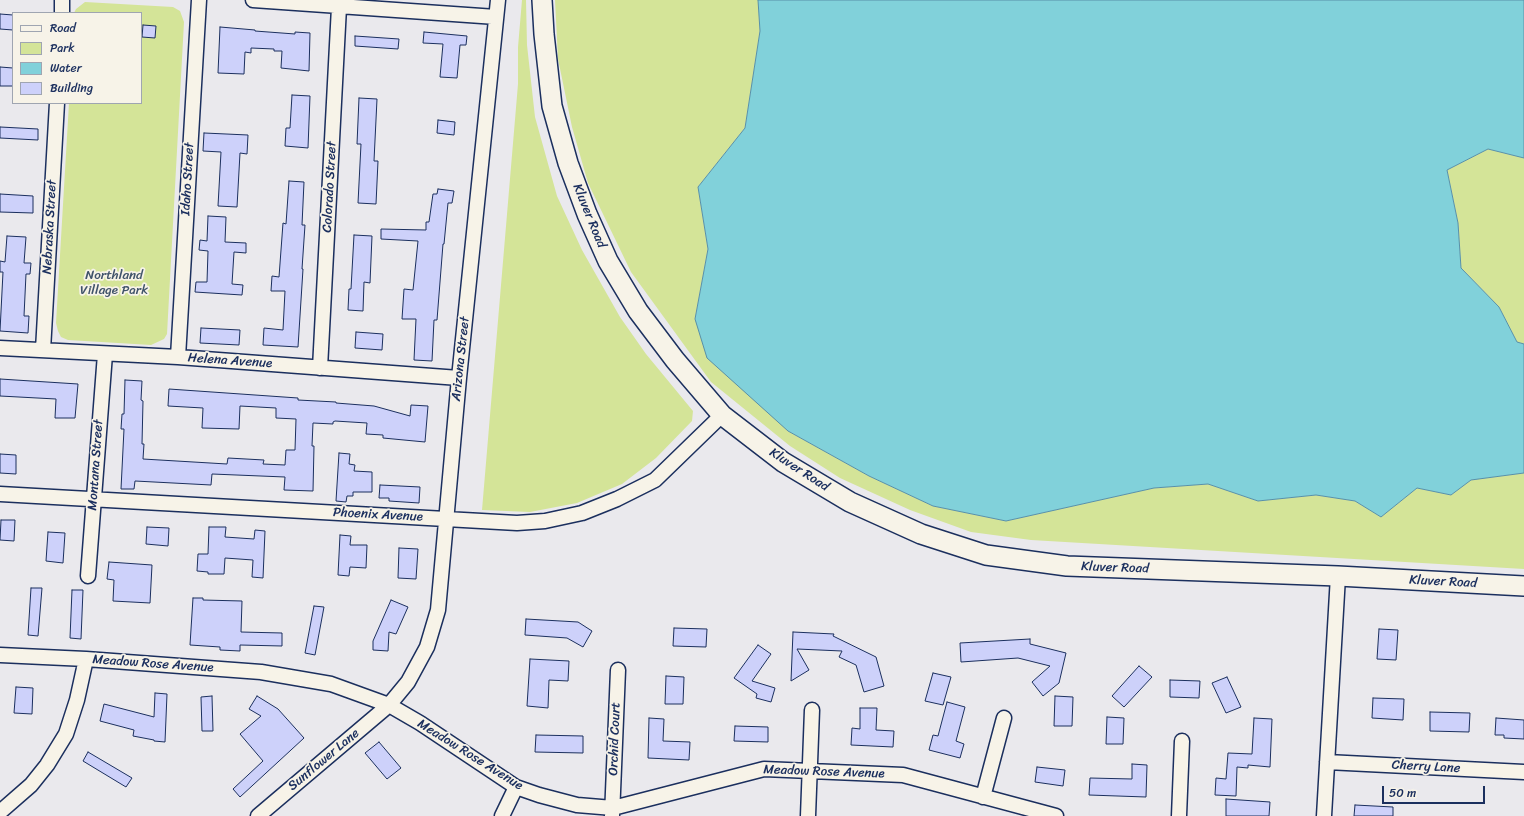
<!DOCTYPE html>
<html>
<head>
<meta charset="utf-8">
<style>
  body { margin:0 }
  #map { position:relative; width:1524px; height:816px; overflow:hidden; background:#eae9ed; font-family:Sriracha,sans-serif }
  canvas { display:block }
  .legend { position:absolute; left:12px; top:12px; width:130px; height:92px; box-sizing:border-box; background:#f7f3e8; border:1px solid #9fa5b1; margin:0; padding:5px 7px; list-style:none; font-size:12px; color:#1b2f5e }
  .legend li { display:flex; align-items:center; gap:8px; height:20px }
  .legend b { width:20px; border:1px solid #9fa5b1 }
  .scale { position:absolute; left:1382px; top:786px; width:103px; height:18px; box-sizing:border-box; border:2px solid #1b2f5e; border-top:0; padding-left:5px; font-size:12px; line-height:14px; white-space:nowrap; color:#1b2f5e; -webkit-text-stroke:3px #f7f3e8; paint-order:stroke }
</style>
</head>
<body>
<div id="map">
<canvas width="1524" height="816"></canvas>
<ul class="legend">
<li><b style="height:5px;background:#f7f3e8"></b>Road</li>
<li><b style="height:11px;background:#d4e498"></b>Park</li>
<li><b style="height:11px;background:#81d1da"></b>Water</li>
<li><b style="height:11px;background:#cdd1fa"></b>Building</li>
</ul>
<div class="scale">50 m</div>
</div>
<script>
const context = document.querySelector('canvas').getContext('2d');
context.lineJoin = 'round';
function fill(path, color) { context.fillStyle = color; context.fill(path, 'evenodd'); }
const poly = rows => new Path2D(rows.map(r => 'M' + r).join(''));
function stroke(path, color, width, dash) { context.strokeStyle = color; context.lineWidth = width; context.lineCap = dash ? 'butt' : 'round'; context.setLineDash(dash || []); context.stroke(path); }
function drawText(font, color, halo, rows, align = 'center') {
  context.font = font + ' Sriracha,sans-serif'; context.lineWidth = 3.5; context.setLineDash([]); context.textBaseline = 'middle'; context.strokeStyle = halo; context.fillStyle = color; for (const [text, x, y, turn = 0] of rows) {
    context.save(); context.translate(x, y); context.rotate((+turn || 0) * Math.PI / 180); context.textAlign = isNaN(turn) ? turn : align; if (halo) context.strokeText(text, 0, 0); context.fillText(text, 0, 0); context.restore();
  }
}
fill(poly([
  [522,0,526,0,527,45,535,117,557,196,582,250,620,317,646,354,693,411,692,421,656,458,622,484,577,503,530,512,482,510,518,84,518,47],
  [555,0,758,0,760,31,745,128,698,187,708,249,695,319,788,431,869,476,933,506,1006,521,1154,488,1208,484,1258,501,1316,495,1355,501,1381,517,1417,488,1451,495,1471,480,1524,473,1524,569,1031,540,971,532,910,510,840,478,790,446,711,382,631,272,588,183,572,127,558,59],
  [85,2,173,7,180,11,184,22,167,334,164,339,151,345,68,340,61,337,58,331,56,323,69,103,141,103,141,13,74,13,76,9],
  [1488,149,1524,158,1524,344,1517,342,1499,307,1461,268,1458,223,1447,170]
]), '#d4e498');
const water = poly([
  [758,0,1524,0,1524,158,1488,149,1447,170,1458,223,1461,268,1499,307,1517,342,1524,344,1524,473,1471,480,1451,495,1417,488,1381,517,1355,501,1316,495,1258,501,1208,484,1154,488,1006,521,933,506,869,476,788,431,707,358,695,319,708,249,698,187,745,128,760,31,758,0]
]);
fill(water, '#81d1da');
stroke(water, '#5890a8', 1);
const building = poly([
  [0,14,13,15,13,30,0,29,0,14],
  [143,25,156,26,155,38,142,37,143,25],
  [220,27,255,30,255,31,295,34,295,32,310,33,309,71,281,68,282,51,274,51,274,49,251,48,251,53,245,52,244,74,218,73,220,27],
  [424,32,467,36,466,45,460,45,457,78,440,77,443,44,423,43,424,32],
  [355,36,399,39,398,49,355,46,355,36],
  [0,67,13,68,13,86,0,86,0,67],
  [292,95,310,96,308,148,285,146,286,128,290,128,292,95],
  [359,98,377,99,374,161,378,161,376,204,358,203,361,144,357,144,359,98],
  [438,120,455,122,454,135,437,133,438,120],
  [0,127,38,129,38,140,0,138,0,127],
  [204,133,248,135,247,154,240,153,237,207,218,206,221,152,203,151,204,133],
  [289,181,304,182,302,225,305,225,302,269,303,269,298,347,263,345,264,328,283,330,285,291,271,291,272,276,279,277,283,223,286,224,289,181],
  [438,189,454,191,452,203,448,203,444,244,443,244,437,320,434,320,432,361,414,360,416,319,402,319,404,289,413,290,418,241,381,239,381,229,426,230,426,222,429,222,433,194,437,194,438,189],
  [0,194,33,196,33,213,0,212,0,194],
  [208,216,226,217,225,242,246,243,246,253,234,252,232,284,243,285,242,295,195,292,196,282,207,282,208,251,199,250,200,240,207,241,208,216],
  [354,235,372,236,370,283,364,282,363,311,348,310,349,289,351,289,354,235],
  [7,236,26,237,24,263,31,263,30,274,26,274,24,316,29,316,28,333,0,331,3,272,0,272,0,261,5,262,7,236],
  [201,328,240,330,239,345,200,343,201,328],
  [356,332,383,334,382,350,355,348,356,332],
  [0,379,78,384,75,418,55,418,56,399,0,396,0,379],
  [125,380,142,381,141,400,143,401,142,444,144,444,143,459,227,464,228,458,264,460,263,464,285,465,286,450,295,450,296,419,276,418,276,408,240,406,239,429,202,428,203,408,168,406,169,389,298,398,298,400,336,402,336,403,374,406,410,416,411,405,428,406,425,442,383,438,383,435,366,434,367,423,335,421,333,422,333,424,313,423,312,446,314,446,313,491,284,490,285,477,212,474,211,485,135,481,134,489,121,489,124,429,121,429,122,414,124,414,125,380],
  [339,453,350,454,349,464,355,465,354,471,372,472,372,492,353,492,353,496,347,496,346,502,336,501,339,453],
  [0,454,16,455,16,474,0,473,0,454],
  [380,485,420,487,419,503,389,501,389,498,379,498,380,485],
  [1,520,15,520,14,541,0,540,1,520],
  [147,527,169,528,168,546,146,544,147,527],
  [209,527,226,527,225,537,254,539,255,530,265,531,263,578,252,577,253,560,225,558,224,574,208,574,208,572,197,571,198,554,208,554,209,527],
  [48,532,65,533,63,563,46,561,48,532],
  [340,535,351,536,350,545,367,545,366,568,350,567,349,576,338,575,340,535],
  [399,548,418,549,416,579,398,578,399,548],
  [109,562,152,565,150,603,113,601,114,580,107,579,109,562],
  [31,588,42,588,38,636,28,635,31,588],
  [72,590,83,590,81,639,70,638,72,590],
  [193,598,203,598,203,600,242,601,241,632,282,633,282,646,240,645,240,651,220,650,220,647,190,645,193,598],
  [391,600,408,607,396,634,389,632,388,651,373,650,373,641,391,600],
  [314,606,324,607,315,655,305,653,314,606],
  [526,619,578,622,592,631,583,647,567,638,525,635,526,619],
  [674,628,707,629,706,647,673,646,674,628],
  [1379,629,1398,630,1396,660,1377,659,1379,629],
  [793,632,834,634,833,636,876,657,884,686,864,692,856,665,839,657,842,651,797,649,809,670,791,681,793,632],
  [1030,639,1030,644,1066,653,1059,683,1043,696,1032,682,1050,666,1018,658,961,662,960,643,1030,639],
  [758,645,771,654,752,681,775,688,771,702,756,698,757,694,734,678,758,645],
  [530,659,569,661,568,681,549,680,548,708,527,706,530,659],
  [1139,666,1152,677,1124,707,1112,696,1139,666],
  [933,673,951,677,943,705,925,701,933,673],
  [666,676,684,677,683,704,665,704,666,676],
  [1227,677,1241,707,1226,713,1212,683,1227,677],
  [1170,680,1200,681,1199,698,1170,697,1170,680],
  [16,687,33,688,32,714,14,713,16,687],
  [155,693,167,694,165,742,154,741,154,740,133,736,134,730,100,721,104,704,154,717,155,693],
  [212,696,213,731,202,731,201,697,212,696],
  [257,696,278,709,304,738,240,797,233,789,263,761,240,734,261,716,249,709,257,696],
  [1055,696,1073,697,1072,726,1054,726,1055,696],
  [1373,698,1404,699,1403,720,1372,718,1373,698],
  [947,702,965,707,956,741,964,744,960,758,929,750,933,735,938,736,947,702],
  [860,708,877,708,876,730,894,731,893,747,851,745,852,728,860,729,860,708],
  [1430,712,1470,713,1469,732,1430,731,1430,712],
  [1107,717,1124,718,1123,744,1106,744,1107,717],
  [649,718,664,719,663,741,690,742,689,760,648,758,649,718],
  [1254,718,1272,719,1270,767,1248,765,1248,768,1237,767,1236,796,1215,795,1216,778,1226,779,1228,753,1252,754,1254,718],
  [1496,718,1524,720,1524,739,1504,738,1504,735,1495,735,1496,718],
  [735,726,768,727,768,742,734,741,735,726],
  [536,735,583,736,583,753,535,752,536,735],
  [379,742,401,768,387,779,365,753,379,742],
  [88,752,132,778,126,787,83,761,88,752],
  [1132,764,1147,765,1146,797,1089,795,1090,778,1132,779,1132,764],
  [1037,767,1065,770,1063,786,1035,782,1037,767],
  [1226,799,1270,802,1269,816,1226,816,1226,799],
  [1355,805,1393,807,1393,816,1354,816,1355,805]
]);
fill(building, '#cdd1fa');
stroke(building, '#1b2f5e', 1);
const street = poly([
  [253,0,496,17],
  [62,13,62,0],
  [0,348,178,357,459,378],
  [43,350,57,103],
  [178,357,199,0],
  [320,368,339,7],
  [0,494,517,523,545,521,582,513,617,499,655,480,722,415],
  [88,576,105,354],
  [0,655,86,659,261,672,331,684,389,705,420,723,516,787,539,795,577,805,613,808,764,769,903,775,1056,816],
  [1327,762,1524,772],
  [983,797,1004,718],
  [0,812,31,785,47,765,66,734,77,700,86,659],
  [258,816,389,705,408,682,427,647,438,610,459,378,498,0],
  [502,816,516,787],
  [612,816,618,670],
  [808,816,812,710],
  [1179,816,1182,741],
  [1324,816,1338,576]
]);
const secondary = poly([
  [542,0,544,34,552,106,568,163,587,214,608,261,638,311,675,360,722,415,783,462,850,502,921,534,986,555,1067,566,1338,576,1524,586]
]);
stroke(street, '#1b2f5e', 17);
stroke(secondary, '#1b2f5e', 22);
stroke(street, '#f7f3e8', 14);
stroke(secondary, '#f7f3e8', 19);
drawText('13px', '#1b2f5e', '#f7f3e8', [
  ["Idaho Street",188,179,-87],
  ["Colorado Street",330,187,-87],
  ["Kluver Road",589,216,68],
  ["Nebraska Street",50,227,-87],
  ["Arizona Street",461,359,-84],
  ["Helena Avenue",230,361,4],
  ["Montana Street",96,465,-86],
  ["Kluver Road",799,470,33],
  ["Phoenix Avenue",378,515,3],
  ["Kluver Road",1115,568,2],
  ["Kluver Road",1443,582,3],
  ["Meadow Rose Avenue",153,664,4],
  ["Orchid Court",615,739,-88],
  ["Meadow Rose Avenue",470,755,32],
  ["Sunflower Lane",324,760,-40],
  ["Cherry Lane",1426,767,3],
  ["Meadow Rose Avenue",824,772,2]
]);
drawText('13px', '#40536a', '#f7f3e8', [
  ["Northland",114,276],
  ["Village Park",114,291]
]);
</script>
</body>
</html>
